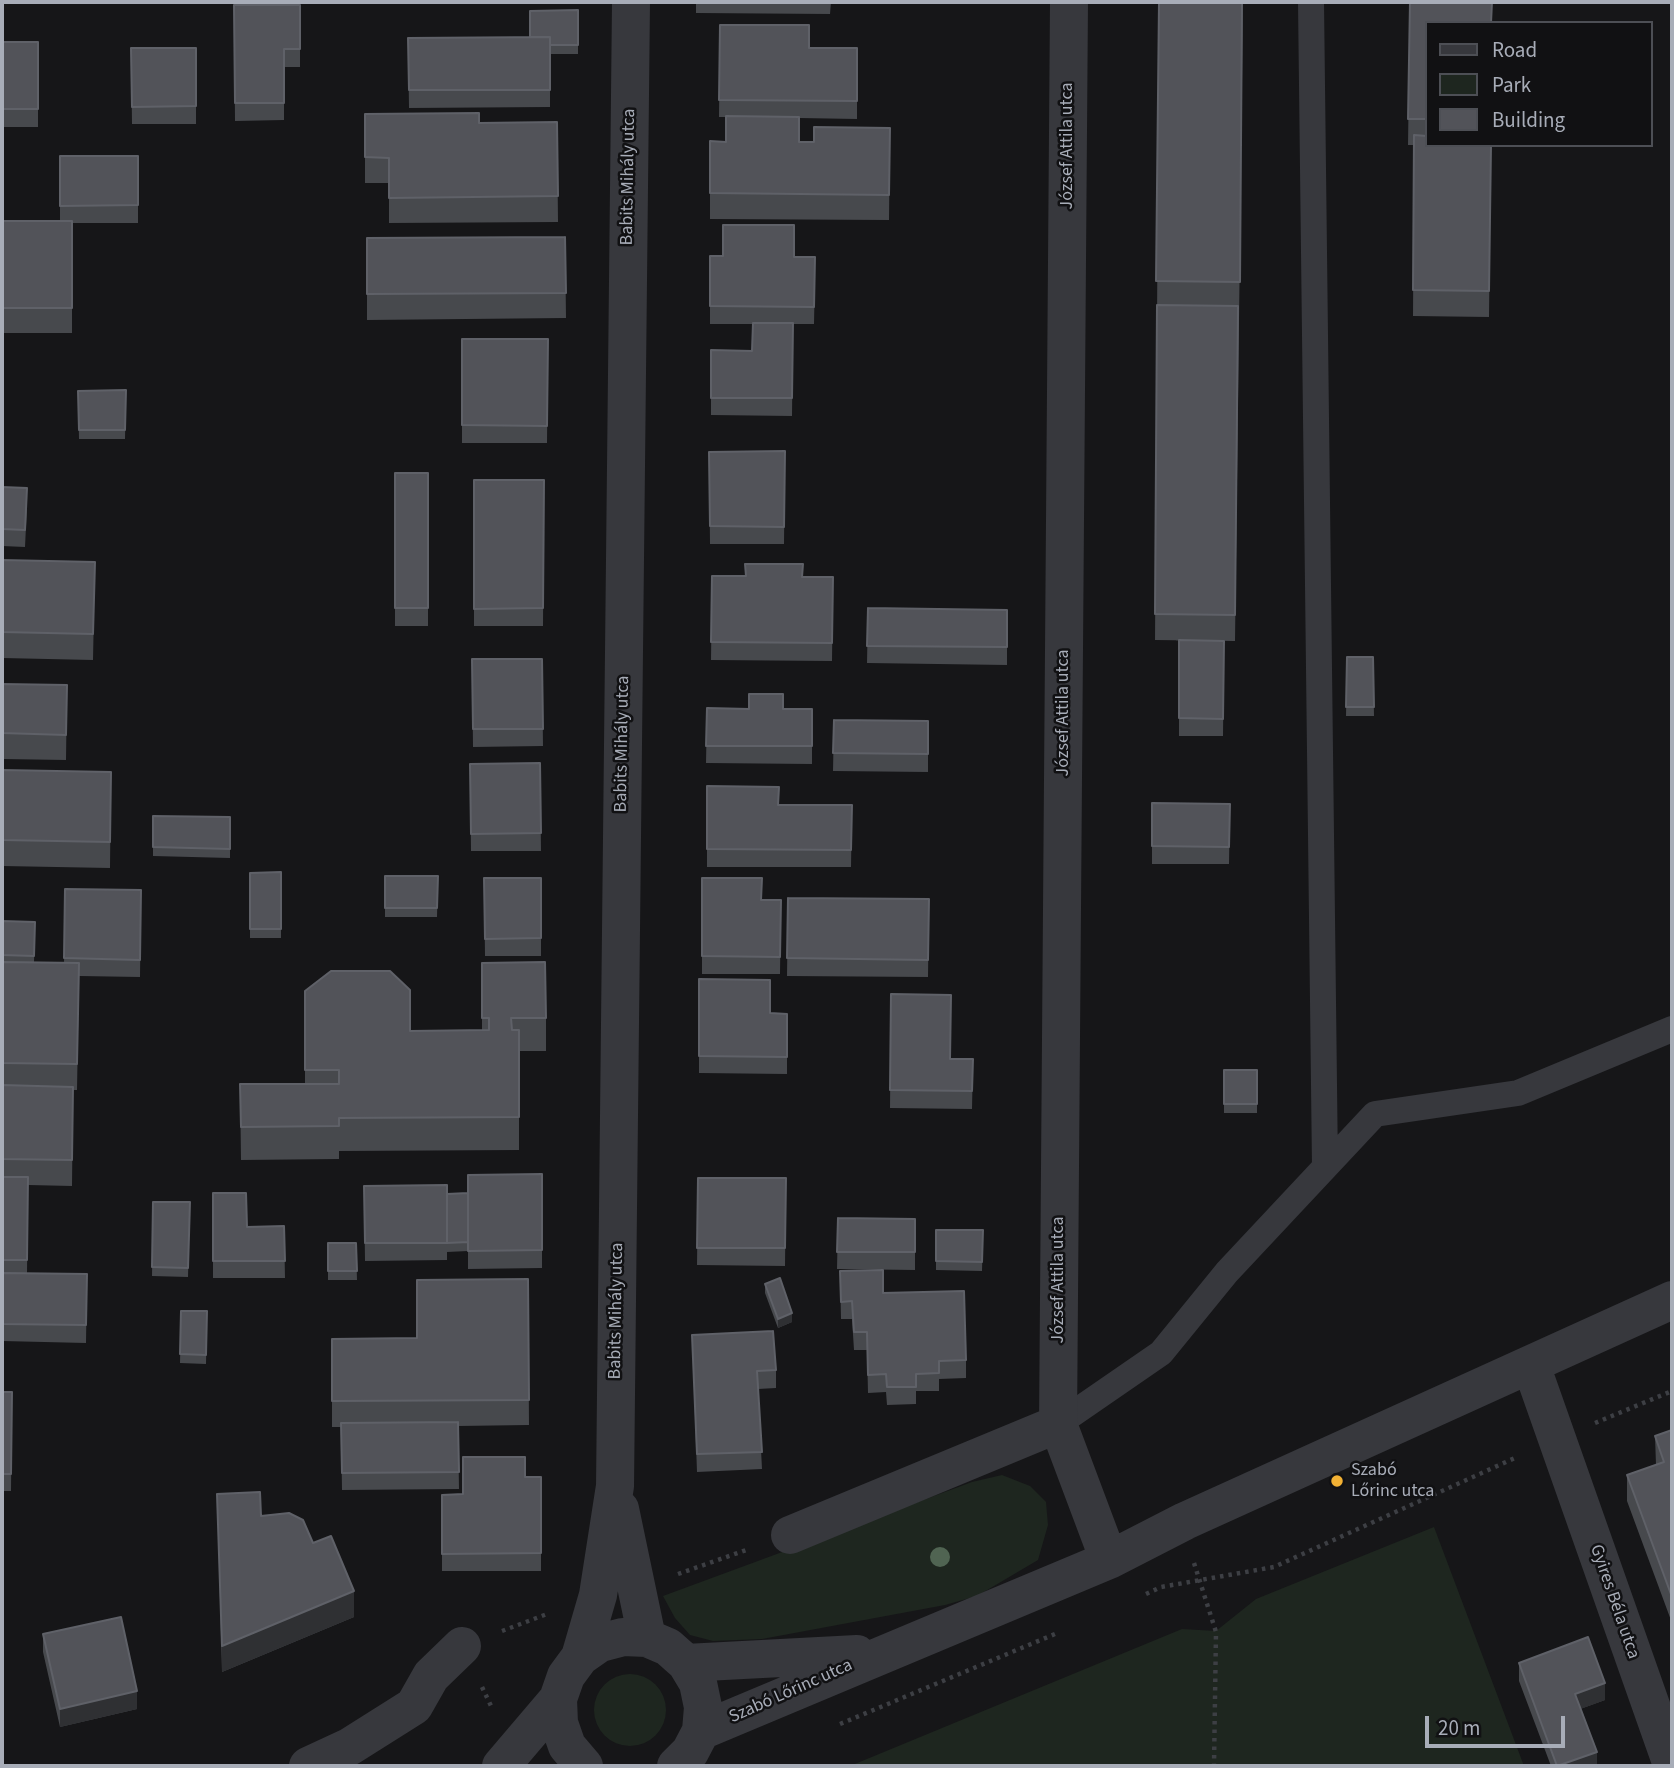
<!DOCTYPE html>
<html>
<head>
<meta charset="utf-8">
<style>
  body { margin:0 }
  #map { position:relative; width:1674px; height:1768px; overflow:hidden; background:#161618; font-family:"Source Sans 3",sans-serif }
  canvas { display:block }
  .frame { position:absolute; inset:0; border:4px solid #a8adb8; pointer-events:none }
  .legend { position:absolute; left:1425px; top:21px; width:228px; height:126px; box-sizing:border-box; background:#111113; border:2px solid #4d4f55; margin:0; padding:9px 12px; list-style:none; font-size:21px; color:#a8adb8 }
  .legend li { display:flex; align-items:center; gap:14px; height:35px }
  .legend b { width:35px; border:2px solid #4d4f55 }
  .scale { position:absolute; left:1425px; top:1716px; width:140px; height:32px; box-sizing:border-box; border:4px solid #a8adb8; border-top:0; padding-left:9px; font-size:21px; line-height:24px; white-space:nowrap; color:#a8adb8; -webkit-text-stroke:5px #111113; paint-order:stroke }
</style>
</head>
<body>
<div id="map">
<canvas width="1674" height="1768"></canvas>
<div class="frame"></div>
<ul class="legend">
<li><b style="height:9px;background:#37383d"></b>Road</li>
<li><b style="height:19px;background:#1e261f"></b>Park</li>
<li><b style="height:19px;background:#525359"></b>Building</li>
</ul>
<div class="scale">20 m</div>
</div>
<script>
const context = document.querySelector('canvas').getContext('2d');
context.lineJoin = 'round';
function fill(path, color) { context.fillStyle = color; context.fill(path, 'evenodd'); }
const poly = rows => new Path2D(rows.map(r => 'M' + r).join(''));
function stroke(path, color, width, dash) { context.strokeStyle = color; context.lineWidth = width; context.lineCap = dash ? 'butt' : 'round'; context.setLineDash(dash || []); context.stroke(path); }
function drawText(font, color, halo, rows, align = 'center') {
  context.font = font + ' "Source Sans 3",sans-serif'; context.lineWidth = 5; context.setLineDash([]); context.textBaseline = 'middle'; context.strokeStyle = halo; context.fillStyle = color; for (const [text, x, y, turn = 0] of rows) {
    context.save(); context.translate(x, y); context.rotate((+turn || 0) * Math.PI / 180); context.textAlign = isNaN(turn) ? turn : align; if (halo) context.strokeText(text, 0, 0); context.fillText(text, 0, 0); context.restore();
  }
}
fill(poly([
  [1002,1475,1030,1486,1046,1502,1048,1525,1038,1560,977,1596,945,1605,762,1639,713,1641,690,1635,675,1618,663,1596,972,1482],
  [1434,1527,1524,1766,850,1766,1182,1629,1216,1631,1256,1599],
  '594 1710a36 36 0 1 1 72 0a36 36 0 1 1-72 0Z'
]), '#1e261f');
stroke(poly([
  [1595,1423,1672,1391],
  [1194,1563,1216,1632,1214,1766],
  [678,1574,749,1549],
  [1146,1594,1161,1587,1274,1567,1517,1457],
  [502,1631,547,1614],
  [482,1687,492,1708],
  [840,1724,1055,1634]
]), '#3d3f44', 4.5, [3.5, 5]);
stroke(poly([
  [1311,2,1325,1167],
  [1058,1424,1161,1353,1227,1272,1375,1114,1518,1093,1672,1029]
]), '#37383d', 26);
stroke(poly([
  [1069,2,1058,1424,1109,1560],
  [1531,1365,1672,1765],
  [620,1509,647,1638],
  [790,1535,1058,1424],
  [580,1657,598,1595,615,1486,631,2],
  [686,1663,857,1654],
  [701,1731,1109,1560,1185,1521,1672,1300],
  [308,1766,349,1747,414,1706,431,1676,462,1646],
  [501,1766,558,1699],
  [584,1766,567,1746,559,1723,558,1699,566,1676,580,1657,600,1643,623,1637,647,1638,668,1647,686,1663,698,1683,703,1707,701,1731,690,1752,676,1766]
]), '#37383d', 38);
context.fillStyle = '#506452';
for (const [x, y] of [
  [940,1557]
]) { context.beginPath(); context.arc(x, y, 10, 0, 2 * Math.PI); context.fill(); }
fill(poly([
  [696,2,831,2,830,14,696,13],
  [1159,2,1243,2,1235,641,1155,640],
  [1410,2,1427,23,1427,145,1491,145,1489,317,1413,316,1414,145,1408,145],
  [234,5,300,5,300,67,284,67,284,120,235,121],
  [578,10,578,54,550,54,550,107,409,108,408,38,530,37],
  [720,25,809,48,857,48,857,119,799,118,799,142,814,142,890,128,889,220,710,219,710,141,726,142,726,117,719,117],
  [2,42,38,42,38,127,2,127],
  [131,48,196,48,196,124,132,124],
  [365,114,479,123,557,122,558,222,389,223,389,183,365,183],
  [60,156,138,156,138,223,72,223,72,333,2,333,2,221,60,221],
  [565,237,566,318,367,320,367,238],
  [710,256,794,257,815,274,814,324,793,324,792,416,711,415,711,350,752,351,753,324,710,324],
  [462,339,548,339,547,443,462,443],
  [126,390,125,439,79,439,78,391],
  [785,451,784,544,710,544,709,452],
  [395,473,428,473,428,626,395,626],
  [474,480,544,480,543,626,474,626],
  [2,487,27,506,25,547,2,546],
  [2,560,95,562,93,660,2,658],
  [712,576,833,577,832,661,711,660],
  [868,608,1007,610,1007,665,867,663],
  [1179,640,1224,641,1223,736,1179,736],
  [1347,657,1373,657,1374,716,1346,716],
  [472,659,542,659,543,746,473,747],
  [2,684,67,685,66,760,2,759],
  [707,708,812,709,812,764,706,763],
  [834,720,928,721,928,772,833,771],
  [540,763,541,851,471,851,470,764],
  [2,770,111,772,110,868,2,866],
  [707,786,779,805,852,805,851,867,707,867],
  [1152,803,1230,804,1229,864,1152,864],
  [153,816,230,817,230,858,153,856],
  [281,872,281,938,250,938,250,873],
  [385,876,438,876,437,917,385,917],
  [484,878,541,878,541,956,485,956],
  [702,878,762,900,781,900,780,974,702,974],
  [65,889,141,890,140,977,79,976,77,1090,73,1090,72,1186,28,1185,27,1273,87,1274,86,1343,2,1341,2,921,35,922,34,962,64,963],
  [788,898,929,899,928,977,787,976],
  [482,963,546,1018,546,1051,519,1051,519,1150,339,1151,339,1159,241,1160,240,1084,305,1084,305,991,410,1031,482,1030],
  [699,979,770,1013,787,1014,787,1074,699,1073],
  [891,994,950,1059,973,1059,972,1109,890,1108],
  [1224,1070,1257,1070,1257,1113,1224,1113],
  [542,1174,542,1268,468,1269,468,1251,447,1252,447,1260,365,1261,364,1186,447,1194,468,1193],
  [698,1178,786,1178,785,1266,697,1265],
  [213,1193,247,1227,284,1226,285,1278,213,1278],
  [153,1202,190,1202,188,1277,152,1276],
  [838,1218,915,1219,915,1270,837,1269],
  [936,1230,983,1230,982,1271,936,1270],
  [328,1243,356,1243,357,1280,328,1280],
  [840,1271,883,1293,966,1360,966,1378,939,1379,939,1391,916,1391,916,1404,887,1405,886,1392,868,1393,867,1350,854,1350,852,1319,841,1319],
  [528,1279,529,1425,458,1426,459,1489,342,1490,341,1427,332,1427,332,1339,417,1338],
  [765,1284,792,1322,778,1328,765,1293],
  [181,1311,207,1311,206,1364,180,1363],
  [692,1335,776,1370,776,1388,758,1389,762,1469,697,1472],
  [2,1392,12,1392,11,1491,2,1491],
  [1672,1430,1672,1623,1627,1501,1627,1475,1656,1465,1655,1436],
  [525,1477,541,1477,541,1571,442,1571,442,1495,463,1494],
  [217,1494,313,1543,354,1617,222,1672],
  [43,1634,137,1709,60,1727,43,1652],
  [1519,1663,1605,1700,1580,1709,1597,1766,1551,1766,1519,1681]
]), '#47494d');
fill(poly([
  [792,1313,792,1322,778,1328,778,1319],
  [354,1591,354,1617,222,1672,222,1646],
  [1605,1683,1605,1700,1575,1711,1575,1694],
  [137,1691,137,1709,60,1727,60,1709],
  [1597,1752,1597,1766,1558,1766]
]), '#2f3033');
const building = poly([
  [1159,2,1242,2,1240,282,1156,281,1159,2],
  [1410,2,1492,2,1491,23,1427,23,1427,119,1408,119,1410,2],
  [234,5,300,5,300,49,284,49,284,103,235,103,234,5],
  [578,10,578,45,550,45,550,37,530,37,530,11,578,10],
  [720,25,809,25,809,48,857,48,857,101,719,100,720,25],
  [550,37,550,90,409,90,408,38,550,37],
  [2,42,38,42,38,109,2,109,2,42],
  [131,48,196,48,196,106,132,107,131,48],
  [479,113,479,123,557,122,558,196,389,198,389,158,365,157,365,114,479,113],
  [726,116,799,117,799,142,814,142,814,127,890,128,889,195,710,193,710,141,726,142,726,116],
  [1414,135,1427,136,1427,145,1491,145,1489,291,1413,290,1414,135],
  [60,156,138,156,138,205,60,206,60,156],
  [2,221,72,221,72,308,2,308,2,221],
  [723,225,794,225,794,257,815,257,814,307,710,306,710,256,723,256,723,225],
  [565,237,566,293,367,294,367,238,565,237],
  [1157,305,1238,306,1235,615,1155,614,1157,305],
  [753,323,793,323,792,398,711,398,711,350,752,351,753,323],
  [462,339,548,339,547,426,462,425,462,339],
  [126,390,125,430,79,430,78,391,126,390],
  [785,451,784,527,710,526,709,452,785,451],
  [395,473,428,473,428,608,395,608,395,473],
  [474,480,544,480,543,608,474,609,474,480],
  [2,487,27,488,25,530,2,529,2,487],
  [2,560,95,562,93,634,2,632,2,560],
  [745,564,803,564,802,577,833,577,832,643,711,642,712,576,746,576,745,564],
  [868,608,1007,610,1007,647,867,646,868,608],
  [1179,640,1224,641,1223,719,1179,718,1179,640],
  [1347,657,1373,657,1374,707,1346,707,1347,657],
  [472,659,542,659,543,729,473,729,472,659],
  [2,684,67,685,66,735,2,733,2,684],
  [749,694,783,694,783,709,812,709,812,746,706,746,707,708,749,709,749,694],
  [834,720,928,721,928,754,833,753,834,720],
  [540,763,541,833,471,834,470,764,540,763],
  [2,770,111,772,110,842,2,840,2,770],
  [707,786,779,787,778,805,852,805,851,850,707,849,707,786],
  [1152,803,1230,804,1229,847,1152,846,1152,803],
  [153,816,230,817,230,849,153,847,153,816],
  [281,872,281,929,250,929,250,873,281,872],
  [385,876,438,876,437,908,385,908,385,876],
  [484,878,541,878,541,938,485,939,484,878],
  [702,878,762,878,761,900,781,900,780,957,702,956,702,878],
  [65,889,141,890,140,960,64,958,65,889],
  [788,898,929,899,928,960,787,958,788,898],
  [2,921,35,922,34,956,2,955,2,921],
  [2,962,79,963,77,1064,2,1063,2,962],
  [545,962,546,1018,511,1018,512,1030,519,1030,519,1117,339,1118,339,1126,241,1127,240,1084,339,1084,339,1070,305,1070,305,991,331,971,390,971,410,990,410,1031,489,1030,489,1018,482,1018,482,963,545,962],
  [699,979,770,980,770,1013,787,1014,787,1057,699,1056,699,979],
  [891,994,951,995,950,1059,973,1059,972,1091,890,1090,891,994],
  [1224,1070,1257,1070,1257,1104,1224,1104,1224,1070],
  [2,1085,73,1087,72,1160,2,1159,2,1085],
  [542,1174,542,1250,468,1251,468,1175,542,1174],
  [2,1177,28,1177,27,1260,2,1260,2,1177],
  [698,1178,786,1178,785,1248,697,1248,698,1178],
  [447,1185,447,1243,365,1243,364,1186,447,1185],
  [213,1193,246,1193,247,1227,284,1226,285,1261,213,1261,213,1193],
  [468,1193,468,1242,447,1243,447,1194,468,1193],
  [153,1202,190,1202,188,1268,152,1267,153,1202],
  [838,1218,915,1219,915,1252,837,1252,838,1218],
  [936,1230,983,1230,982,1262,936,1261,936,1230],
  [328,1243,356,1243,357,1271,328,1271,328,1243],
  [883,1270,883,1293,964,1291,966,1360,939,1361,939,1373,916,1374,916,1387,887,1387,886,1374,868,1375,867,1332,854,1332,852,1301,841,1302,840,1271,883,1270],
  [2,1273,87,1274,86,1325,2,1324,2,1273],
  [780,1278,792,1313,778,1319,765,1284,780,1278],
  [528,1279,529,1400,332,1401,332,1339,417,1338,417,1280,528,1279],
  [181,1311,207,1311,206,1355,180,1354,181,1311],
  [773,1331,776,1370,757,1371,762,1452,697,1454,692,1335,773,1331],
  [2,1392,12,1392,11,1474,2,1474,2,1392],
  [458,1422,459,1472,342,1473,341,1423,458,1422],
  [1672,1430,1672,1597,1627,1475,1664,1462,1655,1436,1672,1430],
  [463,1457,525,1457,525,1477,541,1477,541,1553,442,1554,442,1495,463,1494,463,1457],
  [260,1492,261,1516,289,1513,303,1520,313,1543,331,1536,354,1591,222,1646,217,1494,260,1492],
  [121,1617,137,1691,60,1709,43,1634,121,1617],
  [1588,1637,1605,1683,1575,1694,1597,1752,1557,1766,1519,1663,1588,1637]
]);
fill(building, '#525359');
stroke(building, '#5f6168', 2);
for (const [x, y, r, color] of [
  [1337,1481,7,"#f2b134"]
]) { const dot = new Path2D(); dot.arc(x, y, r, 0, 2 * Math.PI); context.fillStyle = color; context.fill(dot); stroke(dot, '#111113', 2.5); }
drawText('18px', '#a8adb8', '#111113', [
  ["József Attila utca",1068,146,-90],
  ["Babits Mihály utca",629,177,-89],
  ["József Attila utca",1064,713,-90],
  ["Babits Mihály utca",623,744,-89],
  ["József Attila utca",1059,1280,-90],
  ["Babits Mihály utca",617,1311,-89],
  ["Gyires Béla utca",1614,1602,71],
  ["Szabó Lőrinc utca",791,1692,-24]
]);
drawText('18px', '#a8adb8', '#111113', [
  ["Szabó",1351,1471],
  ["Lőrinc utca",1351,1492]
], 'left');
</script>
</body>
</html>
